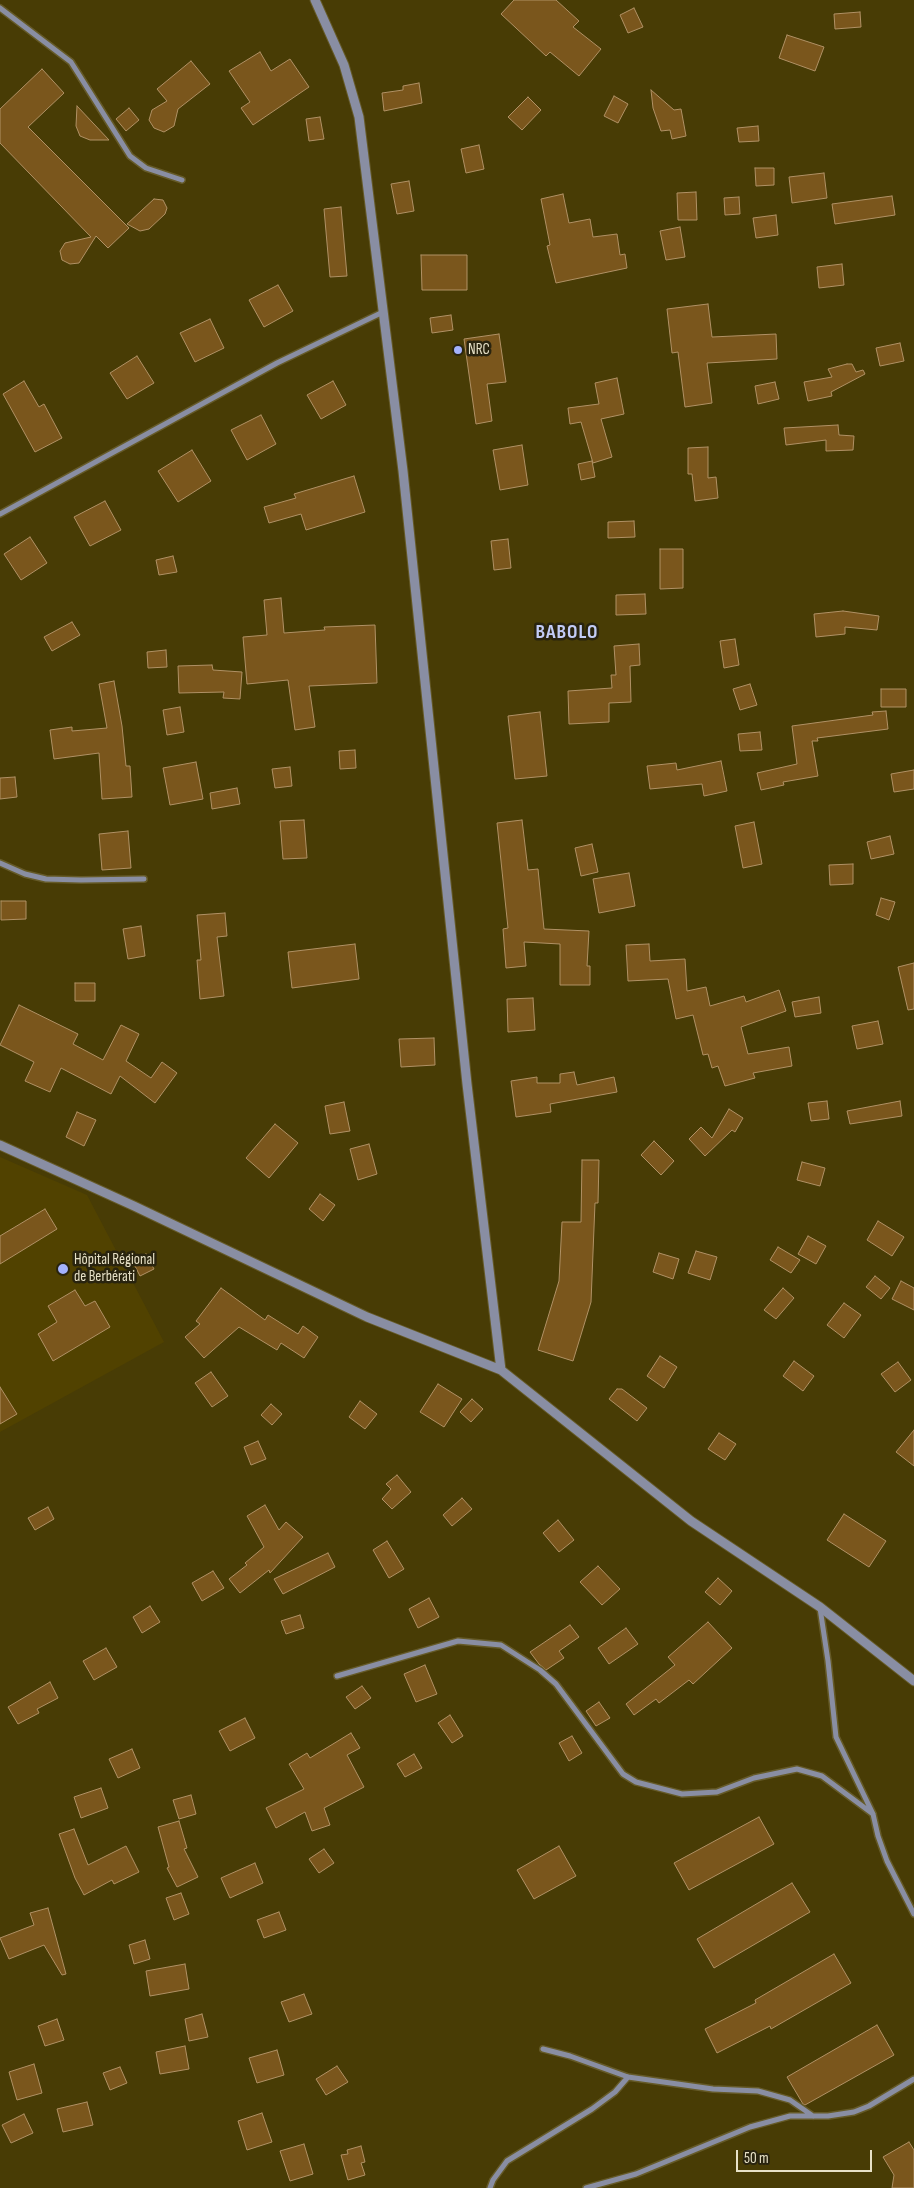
<!DOCTYPE html>
<html>
<head>
<meta charset="utf-8">
<style>
  body { margin:0 }
  #map { position:relative; width:914px; height:2188px; overflow:hidden; background:#483c05; font-family:"Sofia Sans Condensed",sans-serif }
  canvas { display:block }
  .scale { position:absolute; left:736px; top:2150px; width:136px; height:22px; box-sizing:border-box; border:2px solid #e7e1c7; border-top:0; padding-left:6px; font-size:15px; line-height:18px; white-space:nowrap; color:#e7e1c7; -webkit-text-stroke:4px #29240f; paint-order:stroke }
</style>
</head>
<body>
<div id="map">
<canvas width="914" height="2188"></canvas>
<div class="scale">50 m</div>
</div>
<script>
const context = document.querySelector('canvas').getContext('2d');
context.lineJoin = 'round';
function fill(path, color) { context.fillStyle = color; context.fill(path, 'evenodd'); }
const poly = rows => new Path2D(rows.map(r => 'M' + r).join(''));
function stroke(path, color, width, dash) { context.strokeStyle = color; context.lineWidth = width; context.lineCap = dash ? 'butt' : 'round'; context.setLineDash(dash || []); context.stroke(path); }
function drawText(font, color, halo, rows, align = 'center') {
  context.font = font + ' "Sofia Sans Condensed",sans-serif'; context.lineWidth = 5; context.setLineDash([]); context.textBaseline = 'middle'; context.strokeStyle = halo; context.fillStyle = color; for (const [text, x, y, turn = 0] of rows) {
    context.save(); context.translate(x, y); context.rotate((+turn || 0) * Math.PI / 180); context.textAlign = isNaN(turn) ? turn : align; if (halo) context.strokeText(text, 0, 0); context.fillText(text, 0, 0); context.restore();
  }
}
fill(poly([
  [0,1157,87,1195,164,1342,0,1432]
]), '#514200');
const building = poly([
  [514,0,556,0,579,21,573,27,601,49,579,76,550,52,546,56,501,14,514,0],
  [634,8,643,27,628,33,620,15,634,8],
  [860,12,861,27,835,29,834,14,860,12],
  [787,35,824,47,815,71,779,58,787,35],
  [260,52,271,71,290,59,309,87,253,125,241,108,250,102,229,71,260,52],
  [191,61,210,84,178,109,174,126,164,132,154,128,149,120,152,110,167,101,157,89,191,61],
  [42,69,64,93,28,127,129,228,108,248,96,236,79,263,70,264,62,260,60,251,65,243,91,237,0,143,0,109,42,69],
  [419,83,422,103,384,111,382,93,403,90,403,86,419,83],
  [651,90,674,110,681,109,686,136,672,139,670,130,661,131,653,108,651,90],
  [614,96,628,104,618,123,604,116,614,96],
  [528,97,541,110,522,130,508,117,528,97],
  [77,106,109,140,90,140,80,136,76,126,77,106],
  [129,108,139,120,126,131,116,119,129,108],
  [320,117,324,139,309,141,306,119,320,117],
  [758,126,759,141,739,142,737,128,758,126],
  [479,145,484,169,466,173,461,149,479,145],
  [755,168,774,168,774,185,756,186,755,168],
  [824,173,827,198,792,203,789,177,824,173],
  [409,181,414,211,397,214,391,184,409,181],
  [696,192,697,220,678,220,677,193,696,192],
  [563,194,569,223,590,219,593,237,617,234,620,255,625,254,627,268,556,283,547,246,550,245,541,199,563,194],
  [892,196,895,215,835,224,832,204,892,196],
  [739,197,740,214,725,215,724,198,739,197],
  [154,199,163,200,167,208,165,214,149,229,140,231,127,224,154,199],
  [341,207,347,276,330,277,324,209,341,207],
  [776,215,778,235,756,238,753,218,776,215],
  [680,227,685,257,666,260,660,231,680,227],
  [421,255,467,255,467,290,422,290,421,255],
  [842,264,844,285,819,288,817,267,842,264],
  [278,285,293,311,264,327,249,300,278,285],
  [708,304,712,337,776,334,777,359,707,363,712,403,685,407,678,352,672,353,667,309,708,304],
  [451,315,453,330,432,333,430,318,451,315],
  [210,319,224,348,195,362,180,333,210,319],
  [499,334,506,382,487,384,492,421,476,424,464,339,499,334],
  [900,343,904,361,880,366,876,348,900,343],
  [137,356,154,383,127,399,110,373,137,356],
  [847,364,852,364,856,372,863,370,865,374,831,392,832,396,808,401,804,382,832,377,828,369,847,364],
  [617,378,624,414,601,419,612,457,593,463,581,422,570,424,568,408,599,404,595,383,617,378],
  [24,381,39,407,44,404,62,438,35,452,3,394,24,381],
  [333,381,346,405,321,419,307,395,333,381],
  [775,382,779,399,758,404,755,386,775,382],
  [261,415,276,444,247,460,231,430,261,415],
  [838,425,839,435,854,436,853,450,826,451,826,440,786,445,784,428,838,425],
  [522,445,528,485,500,490,493,450,522,445],
  [708,447,708,478,716,477,718,498,695,501,692,474,688,474,688,448,708,447],
  [192,450,211,481,178,502,158,471,192,450],
  [592,461,595,477,581,480,578,464,592,461],
  [354,476,365,512,306,530,301,514,269,523,264,507,296,498,294,494,354,476],
  [105,501,121,530,90,546,74,517,105,501],
  [634,521,635,537,608,538,608,522,634,521],
  [30,537,47,563,21,580,4,554,30,537],
  [508,539,511,568,494,570,491,541,508,539],
  [660,549,683,549,683,588,660,589,660,549],
  [173,556,177,572,159,575,156,560,173,556],
  [645,594,646,614,616,615,616,595,645,594],
  [281,598,284,633,325,630,324,627,375,625,377,683,309,686,315,727,295,730,288,680,247,684,243,637,267,635,264,600,281,598],
  [843,611,879,616,877,630,845,627,845,634,816,637,814,614,843,611],
  [72,622,80,635,52,651,44,637,72,622],
  [735,639,739,665,724,668,720,641,735,639],
  [639,644,640,665,630,666,631,702,609,703,609,722,569,724,568,691,612,688,611,675,616,675,614,646,639,644],
  [166,650,167,667,148,668,147,652,166,650],
  [212,665,213,670,242,672,240,699,223,698,224,692,179,693,178,666,212,665],
  [114,681,122,726,126,766,130,766,132,797,102,799,99,753,54,759,50,730,72,727,72,731,107,728,99,684,114,681],
  [750,684,757,705,740,710,733,689,750,684],
  [881,689,906,689,906,707,881,707,881,689],
  [180,707,184,732,167,735,163,710,180,707],
  [886,711,888,729,817,738,818,741,812,741,818,776,783,782,784,785,761,790,757,773,797,764,792,726,873,715,872,712,886,711],
  [540,712,547,776,515,779,508,716,540,712],
  [760,732,762,750,740,751,738,734,760,732],
  [355,750,356,768,340,769,339,751,355,750],
  [721,761,727,791,704,796,702,784,650,789,647,766,676,763,677,770,721,761],
  [196,762,203,799,170,805,163,768,196,762],
  [290,767,292,786,275,788,272,769,290,767],
  [914,770,914,789,894,792,891,774,914,770],
  [15,777,17,797,0,799,0,778,15,777],
  [237,788,240,804,212,809,210,793,237,788],
  [304,820,307,858,283,859,280,821,304,820],
  [522,820,528,870,538,869,544,929,589,931,587,966,590,966,590,985,560,985,560,944,524,942,526,966,506,968,503,929,508,928,497,823,522,820],
  [754,822,762,864,743,868,735,826,754,822],
  [128,831,131,868,102,870,99,834,128,831],
  [890,836,894,854,871,859,867,842,890,836],
  [592,844,598,872,581,876,575,848,592,844],
  [853,864,853,884,830,885,829,865,853,864],
  [629,873,635,906,599,913,593,879,629,873],
  [881,898,895,902,889,920,876,915,881,898],
  [1,901,26,901,26,919,1,920,1,901],
  [225,913,227,936,217,937,224,996,200,999,197,960,201,960,197,915,225,913],
  [141,926,145,956,128,959,123,929,141,926],
  [355,944,359,979,292,988,288,952,355,944],
  [649,944,650,961,685,959,687,991,706,987,710,1006,744,996,746,1002,779,990,786,1011,741,1027,748,1054,789,1047,792,1066,753,1073,755,1078,725,1086,718,1066,712,1068,708,1054,703,1055,693,1015,676,1019,668,979,628,981,626,945,649,944],
  [914,963,914,1009,908,1010,898,967,914,963],
  [75,983,95,983,95,1001,75,1001,75,983],
  [819,997,821,1013,795,1017,792,1002,819,997],
  [533,998,535,1030,508,1032,507,999,533,998],
  [19,1005,78,1034,73,1044,103,1060,121,1025,139,1034,126,1061,151,1078,162,1062,177,1073,155,1103,120,1076,111,1094,61,1068,50,1092,25,1081,34,1062,0,1045,19,1005],
  [878,1021,883,1044,857,1049,852,1026,878,1021],
  [434,1038,435,1065,401,1067,399,1039,434,1038],
  [574,1072,577,1085,614,1077,617,1092,550,1104,551,1112,516,1117,511,1081,537,1077,537,1083,560,1083,560,1074,574,1072],
  [827,1101,829,1119,811,1121,808,1103,827,1101],
  [900,1101,902,1116,850,1124,847,1111,900,1101],
  [344,1102,350,1131,330,1134,325,1106,344,1102],
  [729,1109,743,1118,735,1132,732,1130,705,1156,689,1139,701,1127,712,1138,729,1109],
  [77,1112,96,1120,84,1146,66,1137,77,1112],
  [275,1124,298,1143,269,1178,246,1158,275,1124],
  [654,1141,674,1161,661,1175,641,1155,654,1141],
  [369,1144,377,1174,358,1180,350,1149,369,1144],
  [582,1160,599,1160,598,1203,595,1203,591,1302,573,1361,538,1350,559,1281,562,1222,581,1222,582,1160],
  [802,1162,825,1168,820,1186,797,1180,802,1162],
  [320,1194,335,1205,323,1221,309,1209,320,1194],
  [45,1209,57,1229,0,1264,0,1236,45,1209],
  [878,1221,904,1237,892,1256,867,1240,878,1221],
  [808,1236,826,1246,816,1264,798,1254,808,1236],
  [778,1247,800,1260,791,1273,770,1260,778,1247],
  [696,1251,717,1257,710,1280,688,1273,696,1251],
  [659,1253,679,1259,673,1279,653,1272,659,1253],
  [146,1254,154,1269,140,1276,132,1260,146,1254],
  [875,1276,890,1288,881,1299,866,1287,875,1276],
  [901,1281,914,1288,914,1310,892,1299,901,1281],
  [221,1288,265,1320,268,1315,298,1334,303,1326,318,1337,304,1358,281,1343,277,1350,239,1327,204,1358,185,1337,200,1324,196,1321,221,1288],
  [783,1288,794,1298,776,1319,764,1310,783,1288],
  [75,1290,85,1306,95,1301,110,1327,53,1361,38,1334,57,1322,48,1306,75,1290],
  [844,1303,861,1315,844,1338,827,1325,844,1303],
  [660,1356,677,1367,664,1388,647,1376,660,1356],
  [794,1361,814,1376,803,1391,783,1376,794,1361],
  [898,1362,911,1380,895,1392,881,1374,898,1362],
  [211,1372,228,1396,212,1407,195,1383,211,1372],
  [438,1384,462,1399,444,1427,420,1412,438,1384],
  [0,1387,17,1414,0,1424,0,1387],
  [617,1389,622,1389,647,1408,637,1421,609,1399,617,1389],
  [472,1399,483,1409,471,1422,460,1412,472,1399],
  [360,1401,377,1414,365,1429,349,1417,360,1401],
  [271,1404,282,1414,272,1425,261,1415,271,1404],
  [914,1430,914,1466,896,1452,914,1430],
  [719,1433,736,1444,725,1460,708,1449,719,1433],
  [258,1441,266,1459,251,1465,244,1447,258,1441],
  [397,1475,411,1492,392,1509,382,1499,391,1489,386,1484,397,1475],
  [462,1498,472,1509,452,1526,443,1515,462,1498],
  [265,1505,279,1530,286,1522,303,1537,270,1573,269,1570,240,1593,229,1579,247,1565,245,1563,264,1547,247,1516,265,1505],
  [48,1507,54,1519,35,1530,28,1518,48,1507],
  [844,1514,886,1541,869,1567,827,1540,844,1514],
  [558,1520,574,1540,559,1552,543,1533,558,1520],
  [387,1541,404,1569,389,1578,373,1550,387,1541],
  [328,1553,335,1567,283,1594,274,1579,328,1553],
  [598,1566,620,1589,602,1605,580,1582,598,1566],
  [213,1571,224,1588,202,1601,192,1583,213,1571],
  [718,1578,732,1591,720,1605,705,1592,718,1578],
  [429,1598,439,1617,418,1628,409,1609,429,1598],
  [150,1606,160,1622,142,1633,133,1617,150,1606],
  [300,1615,304,1628,286,1634,281,1621,300,1615],
  [708,1622,732,1648,693,1684,689,1680,659,1703,656,1699,634,1715,626,1704,675,1665,668,1657,708,1622],
  [570,1625,579,1637,559,1651,564,1658,546,1670,539,1664,530,1652,570,1625],
  [626,1628,638,1644,609,1664,598,1648,626,1628],
  [106,1648,117,1667,94,1680,83,1661,106,1648],
  [425,1665,437,1694,416,1702,404,1674,425,1665],
  [50,1682,58,1698,37,1709,39,1713,18,1724,8,1707,50,1682],
  [362,1686,371,1698,355,1709,346,1697,362,1686],
  [599,1702,610,1718,596,1726,586,1711,599,1702],
  [450,1715,463,1736,452,1743,438,1723,450,1715],
  [245,1718,255,1738,230,1751,219,1731,245,1718],
  [351,1733,360,1748,347,1755,364,1787,324,1808,330,1825,312,1831,305,1812,276,1828,266,1808,304,1789,289,1764,307,1753,310,1758,351,1733],
  [572,1736,582,1753,569,1761,559,1743,572,1736],
  [132,1749,140,1768,118,1778,109,1759,132,1749],
  [414,1754,422,1768,405,1777,397,1764,414,1754],
  [101,1788,108,1808,81,1818,74,1797,101,1788],
  [191,1795,196,1814,179,1819,173,1800,191,1795],
  [759,1817,774,1844,689,1890,674,1863,759,1817],
  [179,1821,187,1848,184,1849,198,1877,177,1887,167,1868,169,1867,158,1827,179,1821],
  [74,1829,88,1865,126,1846,139,1872,114,1884,112,1880,84,1895,75,1878,59,1834,74,1829],
  [559,1846,576,1876,534,1899,517,1870,559,1846],
  [324,1849,334,1863,319,1873,309,1859,324,1849],
  [255,1863,263,1883,230,1898,221,1878,255,1863],
  [792,1883,810,1912,714,1968,697,1939,792,1883],
  [181,1893,189,1914,174,1920,166,1898,181,1893],
  [48,1908,66,1974,62,1975,44,1945,9,1959,0,1938,34,1925,30,1913,48,1908],
  [279,1912,286,1930,264,1938,257,1920,279,1912],
  [145,1940,150,1959,134,1964,129,1945,145,1940],
  [834,1954,851,1983,771,2029,770,2026,717,2053,705,2029,756,2003,755,2000,834,1954],
  [185,1964,189,1989,150,1996,146,1971,185,1964],
  [304,1994,312,2014,289,2022,281,2002,304,1994],
  [202,2014,208,2037,189,2041,185,2019,202,2014],
  [57,2019,64,2040,45,2046,38,2026,57,2019],
  [877,2025,894,2055,805,2105,803,2104,787,2077,877,2025],
  [185,2046,189,2069,160,2074,156,2052,185,2046],
  [277,2050,284,2075,257,2083,249,2058,277,2050],
  [34,2064,42,2093,17,2100,9,2072,34,2064],
  [337,2066,348,2082,326,2095,316,2079,337,2066],
  [120,2067,127,2083,110,2090,103,2073,120,2067],
  [87,2102,93,2125,63,2132,57,2109,87,2102],
  [262,2113,272,2142,247,2150,238,2121,262,2113],
  [24,2114,33,2133,11,2143,2,2125,24,2114],
  [909,2142,914,2150,914,2188,892,2188,894,2175,883,2157,909,2142],
  [304,2144,313,2174,290,2181,280,2151,304,2144],
  [361,2146,365,2162,361,2163,365,2175,348,2180,341,2155,348,2154,347,2150,361,2146]
]);
fill(building, '#7a561c');
stroke(building, '#b09165', 1);
const minor = poly([
  [0,8,71,62,130,156,146,168,182,180],
  [0,514,277,363,383,312],
  [0,863,25,874,46,879,81,880,144,879],
  [820,1608,828,1661,836,1737,873,1814,878,1836,887,1861,914,1914],
  [337,1676,458,1641,501,1645,540,1670,556,1684,623,1774,636,1782,682,1794,717,1792,754,1778,797,1769,822,1776,873,1814],
  [543,2049,570,2056,628,2077,713,2089,758,2091,790,2100,813,2116],
  [490,2188,493,2180,507,2161,592,2109,615,2092,628,2077],
  [586,2188,636,2174,750,2127,790,2116,828,2116,854,2112,869,2106,914,2079]
]);
const tertiary = poly([
  [315,0,344,65,359,117,403,471,467,1084,501,1370],
  [0,1145,134,1206,367,1317,501,1370,691,1521,820,1607,914,1681]
]);
stroke(minor, '#655a28', 8);
stroke(tertiary, '#655a28', 11);
stroke(minor, '#898ea3', 5);
stroke(tertiary, '#898ea3', 9);
for (const [x, y, r, color] of [
  [458,350,5,"#a4b2fc"],
  [63,1269,6,"#a4b2fc"]
]) { const dot = new Path2D(); dot.arc(x, y, r, 0, 2 * Math.PI); context.fillStyle = color; context.fill(dot); stroke(dot, '#29240f', 2); }
drawText('15px', '#e7e1c7', '#29240f', [
  ["NRC",468,350],
  ["Hôpital Régional",74,1260],
  ["de Berbérati",74,1277]
], 'left');
context.letterSpacing = '1px';
drawText('bold 20px', '#c3ccf7', '#29240f', [
  ["BABOLO",567,633]
]);
context.letterSpacing = '0px';
</script>
</body>
</html>
